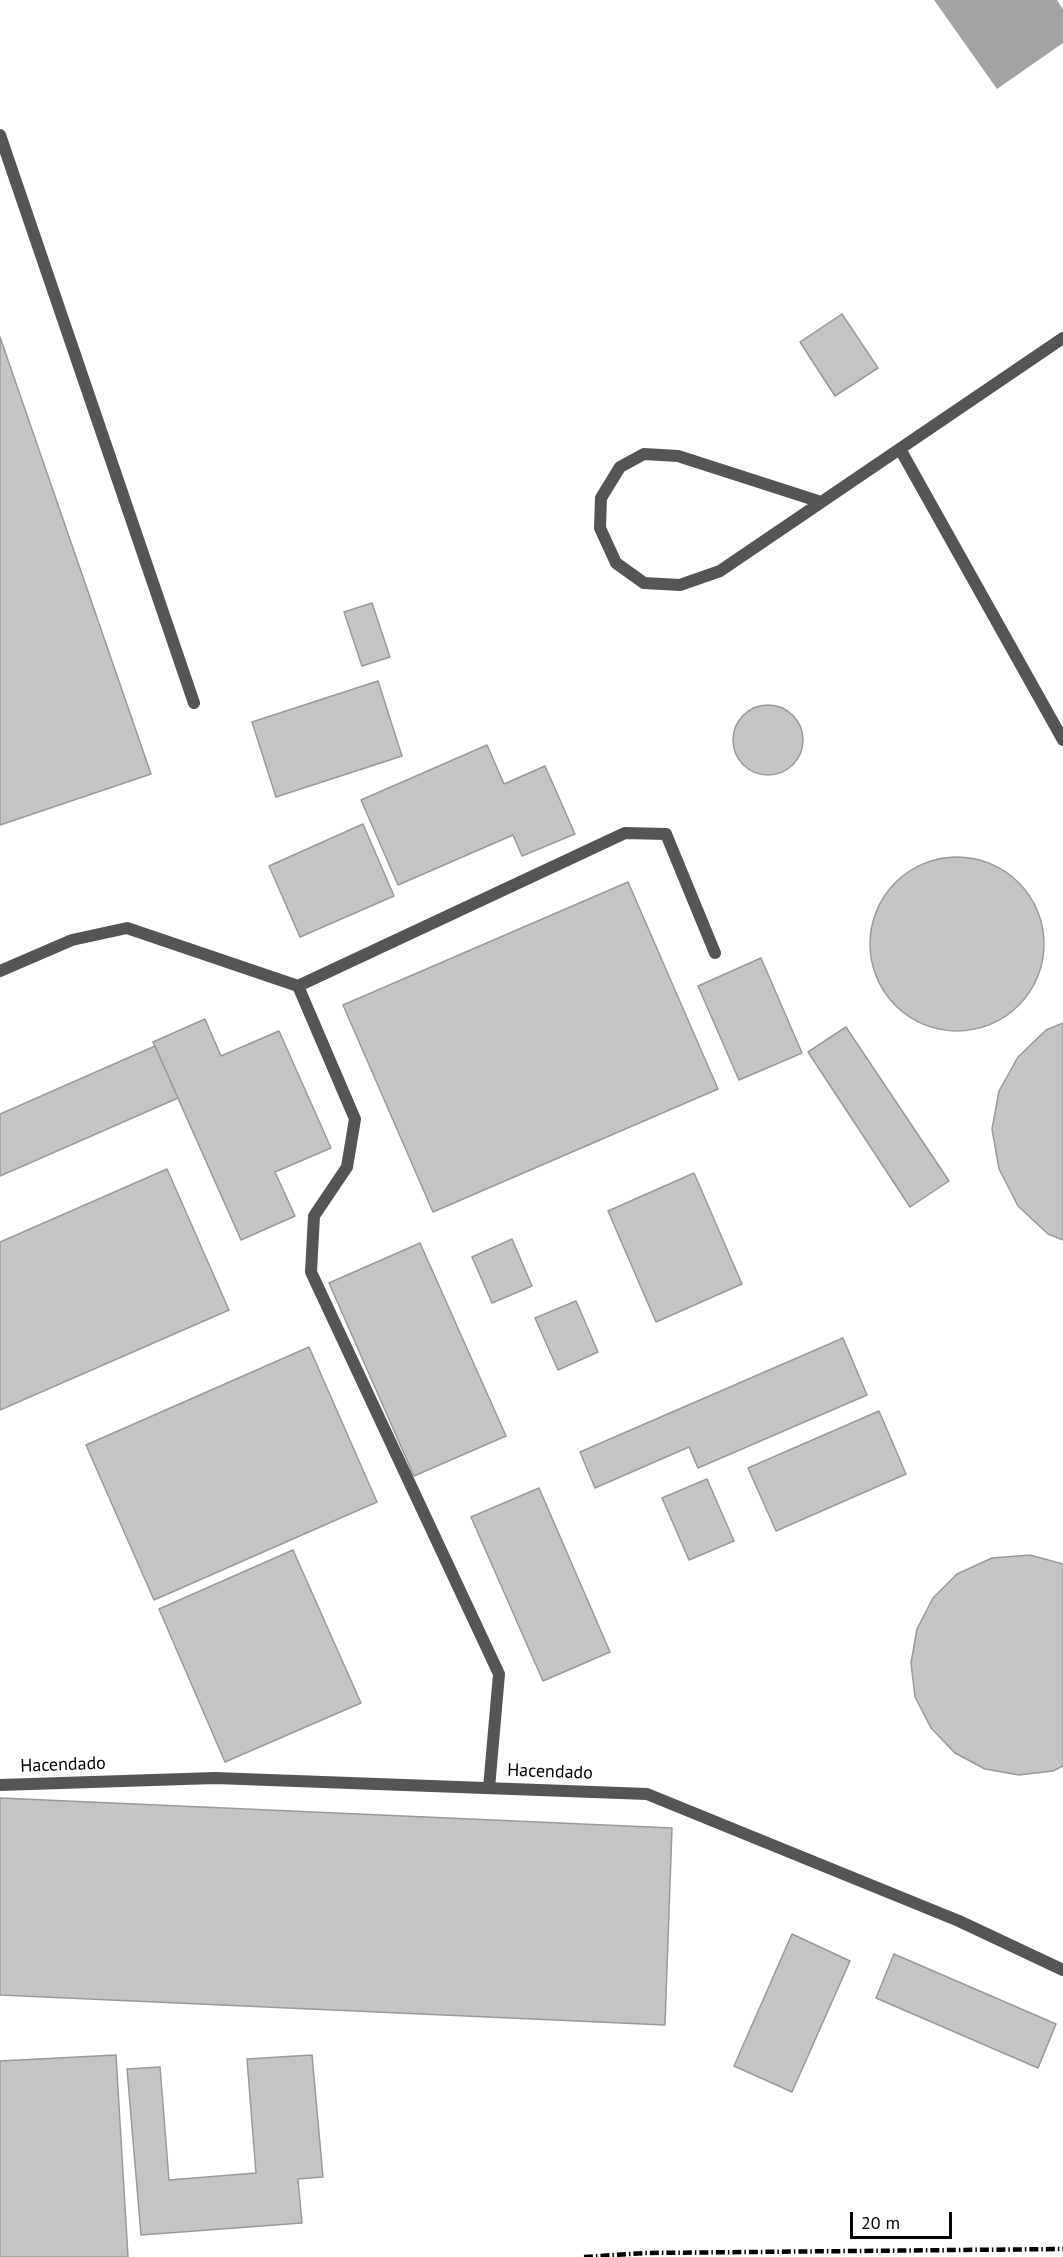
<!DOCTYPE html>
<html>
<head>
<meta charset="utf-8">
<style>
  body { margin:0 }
  #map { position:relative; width:1063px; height:2257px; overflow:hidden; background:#fff; font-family:"PT Sans",sans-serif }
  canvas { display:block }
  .scale { position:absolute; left:850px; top:2212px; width:102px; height:27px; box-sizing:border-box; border:3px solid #000; border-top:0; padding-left:8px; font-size:18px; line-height:21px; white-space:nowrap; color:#000; -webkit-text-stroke:4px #fff; paint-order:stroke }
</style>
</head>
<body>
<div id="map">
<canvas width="1063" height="2257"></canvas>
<div class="scale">20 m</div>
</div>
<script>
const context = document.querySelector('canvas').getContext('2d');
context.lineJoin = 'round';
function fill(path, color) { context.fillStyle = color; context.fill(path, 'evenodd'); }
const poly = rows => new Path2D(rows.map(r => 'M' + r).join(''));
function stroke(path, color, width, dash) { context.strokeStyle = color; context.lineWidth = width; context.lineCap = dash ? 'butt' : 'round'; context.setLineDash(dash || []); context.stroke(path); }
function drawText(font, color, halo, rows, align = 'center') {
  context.font = font + ' "PT Sans",sans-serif'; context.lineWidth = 5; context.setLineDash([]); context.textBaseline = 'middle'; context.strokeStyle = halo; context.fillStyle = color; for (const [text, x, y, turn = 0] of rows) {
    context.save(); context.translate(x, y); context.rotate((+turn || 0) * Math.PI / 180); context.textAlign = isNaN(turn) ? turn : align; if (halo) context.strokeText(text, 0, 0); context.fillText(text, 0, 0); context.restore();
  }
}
fill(poly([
  [934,0,1057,0,1063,9,1063,43,997,89]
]), '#a3a3a3');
const building = poly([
  [842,314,878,368,835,396,800,342,842,314],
  [0,337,151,774,0,825,0,337],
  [372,603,390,657,362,666,344,612,372,603],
  [378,681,402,756,276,797,252,722,378,681],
  '733 740a35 35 0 1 1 70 0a35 35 0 1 1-70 0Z',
  [487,745,504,784,545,766,575,834,522,856,513,835,398,885,361,800,487,745],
  [363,824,394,896,300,937,269,866,363,824],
  '870 944a87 87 0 1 1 174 0a87 87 0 1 1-174 0Z',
  [628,882,718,1089,433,1212,343,1005,628,882],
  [761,958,802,1053,739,1080,698,986,761,958],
  [205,1019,221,1056,279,1031,331,1148,275,1172,295,1216,241,1240,153,1042,205,1019],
  [1063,1023,1063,1240,1048,1234,1018,1206,999,1169,992,1129,999,1091,1018,1057,1046,1030,1063,1023],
  [846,1027,949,1181,910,1207,808,1052,846,1027],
  [155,1046,178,1098,0,1176,0,1114,155,1046],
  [167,1169,229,1310,0,1410,0,1242,167,1169],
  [694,1173,742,1284,656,1322,608,1211,694,1173],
  [512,1239,532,1286,492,1303,472,1257,512,1239],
  [420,1243,506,1436,414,1476,329,1283,420,1243],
  [576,1301,598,1352,558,1370,535,1318,576,1301],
  [843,1338,867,1395,698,1468,689,1447,595,1488,580,1452,843,1338],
  [309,1347,377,1502,154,1600,86,1445,309,1347],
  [879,1411,906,1474,776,1531,748,1468,879,1411],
  [707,1479,734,1541,689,1560,662,1498,707,1479],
  [539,1488,610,1652,543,1681,471,1517,539,1488],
  [293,1550,361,1703,225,1762,159,1609,293,1550],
  [1030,1555,1063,1564,1063,1766,1053,1771,1019,1775,985,1769,955,1753,931,1728,915,1697,911,1663,917,1629,933,1598,957,1574,992,1558,1030,1555],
  [0,1798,672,1828,665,2025,0,1995,0,1798],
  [792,1934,850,1961,792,2092,734,2066,792,1934],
  [894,1954,1056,2024,1038,2068,876,1998,894,1954],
  [116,2055,128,2257,0,2257,0,2061,116,2055],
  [312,2055,323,2177,298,2179,302,2223,141,2235,127,2069,160,2067,169,2180,256,2173,247,2059,312,2055]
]);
fill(building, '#c4c4c4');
stroke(building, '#999', 1.5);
stroke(poly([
  [0,135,194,703],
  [900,449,1063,740],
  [821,502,678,456,644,454,620,467,601,498,600,528,616,563,644,583,680,585,720,571,1063,338],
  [0,971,72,940,127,928,298,986,355,1119,347,1167,314,1216,311,1272,499,1674,489,1788],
  [298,986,625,833,666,834,715,953]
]), '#555', 12);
stroke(poly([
  [0,1785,215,1778,647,1794,959,1921,1063,1970]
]), '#555', 12);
stroke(poly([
  [584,2257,645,2253,1063,2249]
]), '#000', 4.5, [9, 3, 1.5, 3]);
drawText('18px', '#000', '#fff', [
  ["Hacendado",63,1765,-2],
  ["Hacendado",550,1772,2]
]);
</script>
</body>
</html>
